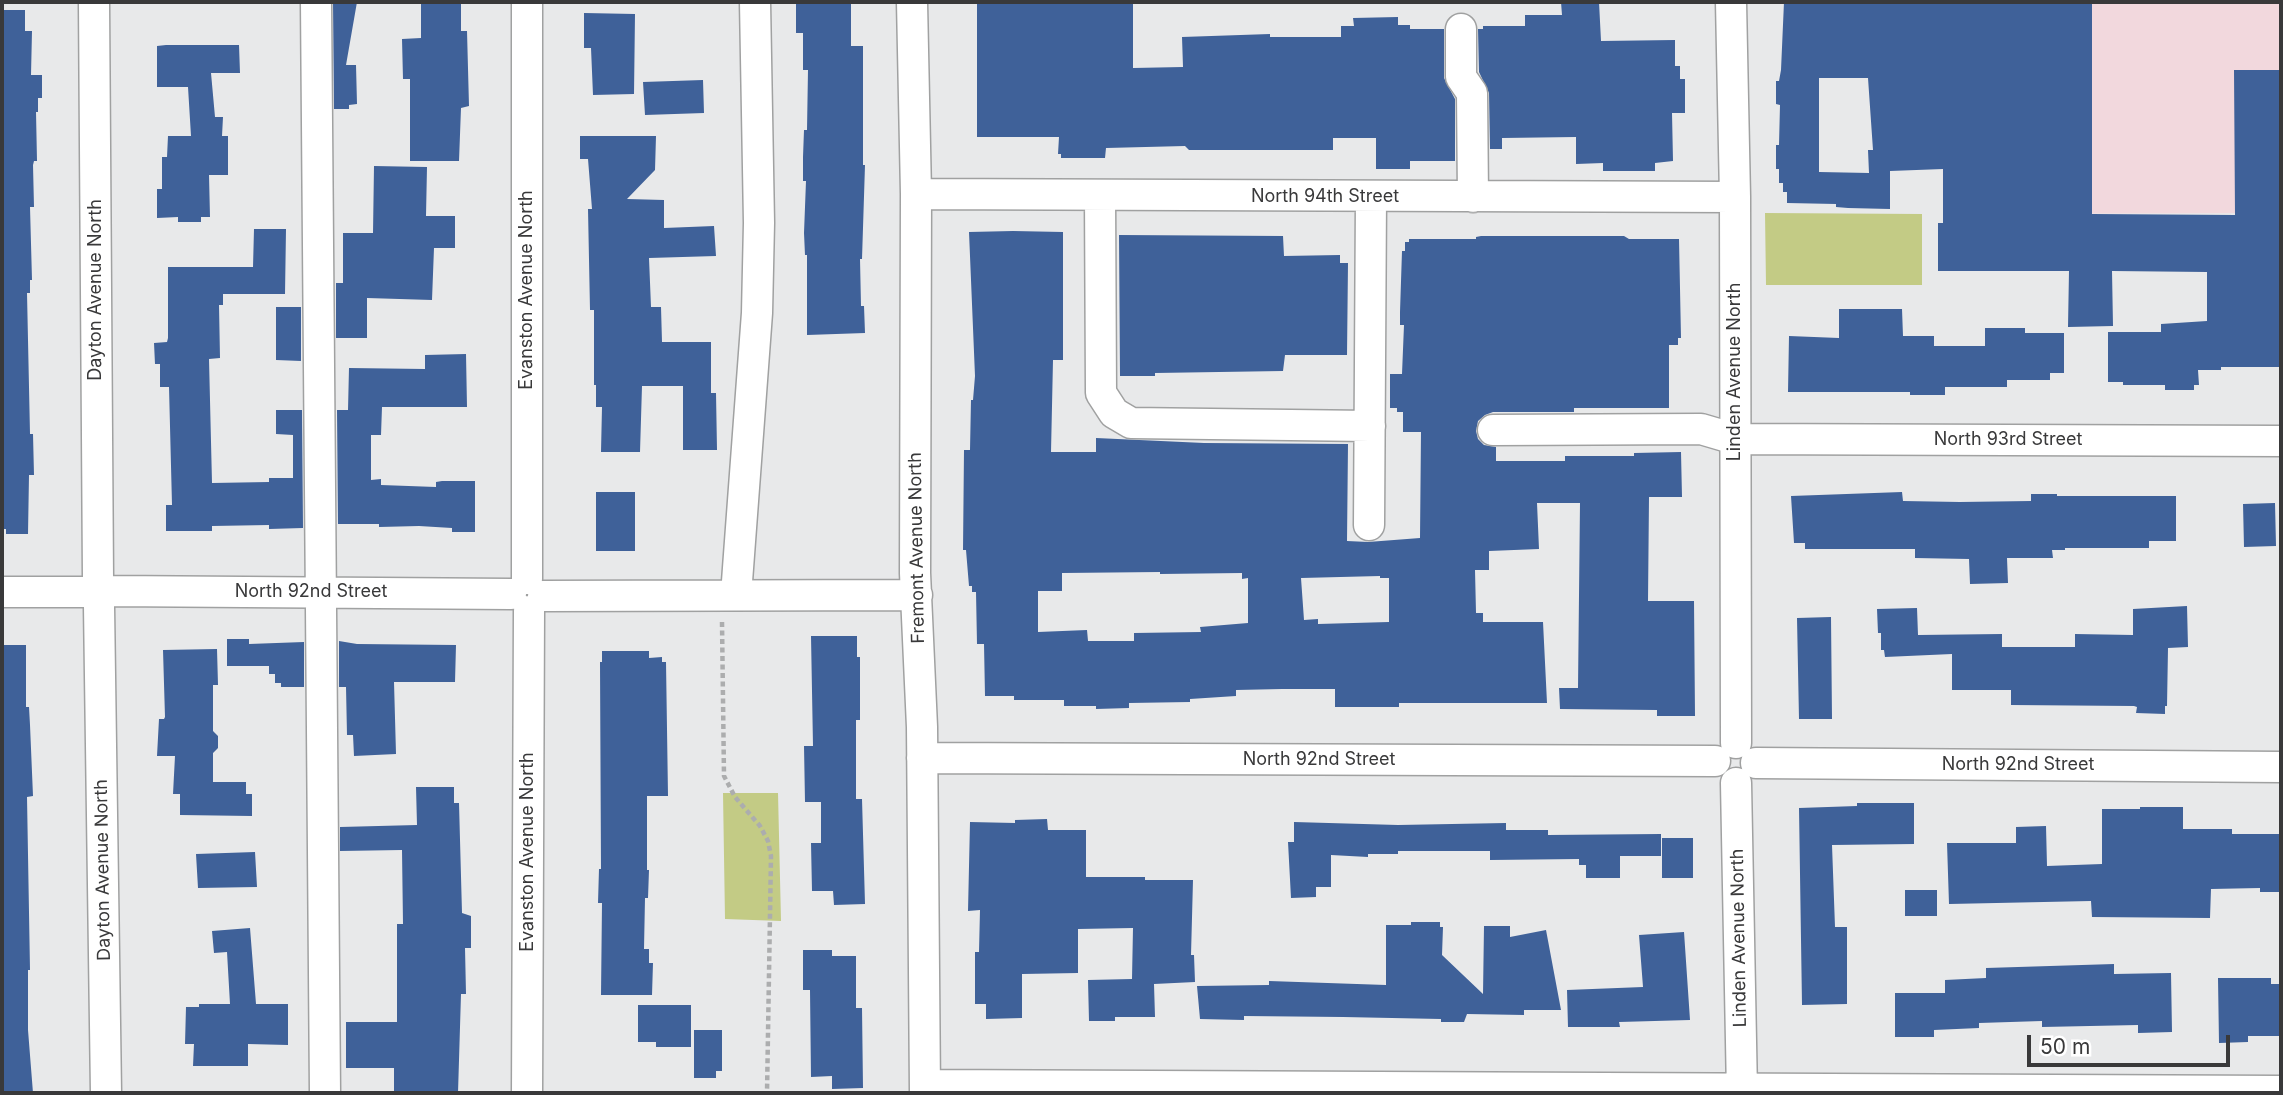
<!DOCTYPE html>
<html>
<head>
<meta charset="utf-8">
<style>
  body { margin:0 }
  #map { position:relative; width:2283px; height:1095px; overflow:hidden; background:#e8e9ea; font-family:Inter,sans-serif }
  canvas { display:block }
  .frame { position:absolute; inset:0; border:4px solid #39393a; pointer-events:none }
  .scale { position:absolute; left:2027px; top:1035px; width:203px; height:32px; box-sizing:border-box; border:4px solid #39393a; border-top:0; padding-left:9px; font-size:21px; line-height:24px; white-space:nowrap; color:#39393a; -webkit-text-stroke:5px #fff; paint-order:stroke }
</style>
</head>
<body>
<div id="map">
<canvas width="2283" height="1095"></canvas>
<div class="frame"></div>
<div class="scale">50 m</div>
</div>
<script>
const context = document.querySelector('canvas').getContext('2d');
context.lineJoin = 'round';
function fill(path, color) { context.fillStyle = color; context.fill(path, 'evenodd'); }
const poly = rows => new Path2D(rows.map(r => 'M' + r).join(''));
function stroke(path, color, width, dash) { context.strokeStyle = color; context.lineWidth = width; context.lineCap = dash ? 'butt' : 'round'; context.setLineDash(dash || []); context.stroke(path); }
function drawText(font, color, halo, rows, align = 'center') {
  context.font = font + ' Inter,sans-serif'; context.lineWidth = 7; context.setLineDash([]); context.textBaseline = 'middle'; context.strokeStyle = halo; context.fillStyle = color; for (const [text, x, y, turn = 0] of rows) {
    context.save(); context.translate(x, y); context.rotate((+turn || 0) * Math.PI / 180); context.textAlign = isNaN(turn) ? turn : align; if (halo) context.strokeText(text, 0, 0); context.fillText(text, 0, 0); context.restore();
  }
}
fill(poly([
  [1930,2,2281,2,2281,213,1943,214,1942,43,1930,42]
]), '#f2d8dd');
fill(poly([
  [1765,213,1922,214,1922,285,1766,285],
  [723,793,778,793,781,921,725,919]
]), '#c3cb85');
fill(poly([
  [333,2,357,2,346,65,356,65,357,104,349,105,349,109,334,109],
  [421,2,461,2,461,31,467,31,469,106,461,108,459,161,410,161,410,79,403,79,402,39,421,38],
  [796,2,851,2,851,46,863,46,863,165,865,165,862,259,860,259,861,306,864,306,865,333,807,335,807,255,805,255,804,233,806,181,803,181,803,157,804,130,807,130,808,70,803,70,803,33,796,33],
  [977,2,1133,2,1133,68,1183,67,1182,37,1270,34,1270,37,1341,37,1341,26,1354,26,1353,18,1398,17,1398,25,1410,25,1410,29,1444,29,1444,78,1455,99,1455,161,1410,161,1410,169,1376,169,1376,138,1333,138,1333,150,1189,150,1185,146,1106,148,1105,158,1061,158,1061,154,1058,154,1059,137,977,137],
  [1561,2,1599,2,1601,41,1675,40,1675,66,1680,66,1680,79,1685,79,1685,113,1672,113,1673,161,1655,163,1655,171,1603,171,1603,163,1576,164,1576,137,1502,138,1502,149,1490,149,1489,93,1479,72,1478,29,1483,29,1483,26,1525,26,1525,15,1562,15],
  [1784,2,2092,2,2092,214,2235,215,2234,70,2281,70,2281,367,2221,367,2221,370,2198,370,2199,385,2194,385,2194,390,2165,390,2165,385,2123,385,2123,382,2108,382,2108,332,2161,332,2161,324,2207,321,2207,272,2112,271,2113,326,2068,327,2069,271,1938,271,1938,223,1943,223,1943,169,1890,171,1890,209,1848,208,1836,207,1836,204,1787,203,1787,192,1783,192,1783,183,1779,183,1779,169,1776,169,1776,145,1779,145,1780,105,1776,104,1776,81,1779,81,1781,70],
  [1819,78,1868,78,1873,150,1868,150,1869,173,1819,172],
  [2,10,25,10,25,31,32,31,31,75,42,75,42,98,38,98,38,112,36,112,37,161,34,161,33,165,34,207,30,207,32,280,30,280,30,293,27,293,30,434,33,434,34,475,29,475,28,534,6,534,6,529,2,529,2,163,4,163],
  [584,13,635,14,634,94,593,95,591,48,584,48],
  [166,45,239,45,240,73,211,73,215,117,223,117,222,136,228,136,228,175,209,175,210,217,201,217,201,222,178,222,178,217,157,218,157,189,162,189,162,157,167,157,168,136,191,136,188,87,157,87,157,46],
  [703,80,704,113,645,115,643,82],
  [580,136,656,136,655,170,627,199,664,200,664,228,714,226,716,256,649,258,651,307,661,307,662,342,711,342,711,393,716,393,717,450,683,450,683,386,642,386,640,452,601,452,602,407,596,407,596,385,594,385,594,310,590,310,588,209,592,209,588,159,580,159],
  [374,166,427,167,426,216,455,216,455,248,434,248,432,300,367,298,367,338,336,338,336,283,343,283,343,233,373,233],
  [254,229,286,229,285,294,223,294,223,305,219,305,220,358,209,359,212,483,269,482,269,478,293,478,293,435,276,434,276,410,302,410,303,528,269,529,269,525,212,526,212,531,166,531,166,505,172,505,169,387,160,387,160,364,155,364,154,343,167,342,168,338,168,267,253,267],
  [1013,231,1063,232,1063,360,1053,360,1051,452,1096,452,1096,438,1204,443,1348,444,1347,541,1368,542,1420,538,1421,432,1403,432,1403,412,1397,412,1397,408,1390,408,1390,374,1402,374,1404,325,1400,325,1400,312,1402,251,1405,251,1405,242,1409,242,1409,239,1476,239,1476,237,1481,236,1624,236,1629,239,1679,239,1681,338,1678,338,1678,345,1669,345,1669,408,1574,408,1574,412,1493,412,1485,415,1478,421,1476,431,1478,439,1484,445,1496,447,1496,461,1565,461,1565,456,1634,456,1634,453,1681,452,1682,497,1649,497,1648,601,1694,601,1695,716,1657,716,1657,710,1560,709,1559,688,1578,688,1580,503,1537,503,1539,549,1489,551,1489,570,1475,570,1476,613,1483,613,1483,622,1543,622,1547,703,1399,703,1399,707,1335,707,1335,689,1282,689,1236,690,1236,696,1190,699,1190,702,1129,703,1129,708,1096,709,1096,706,1064,706,1064,700,1014,700,1014,696,985,696,984,644,977,644,976,592,972,592,972,586,969,586,966,550,963,550,964,450,970,450,971,400,973,400,975,376,969,232],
  [1160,572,1160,574,1242,573,1242,579,1248,578,1248,623,1200,627,1201,632,1134,633,1134,641,1088,641,1087,630,1038,632,1038,591,1062,591,1062,573],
  [1380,576,1380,578,1389,578,1389,622,1318,624,1318,619,1304,620,1301,578],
  [1119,235,1283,236,1284,256,1340,255,1340,263,1348,263,1347,355,1285,355,1283,371,1155,373,1155,376,1120,376],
  [276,307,301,307,301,361,276,360],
  [1839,309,1902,309,1903,336,1934,336,1934,346,1985,346,1985,328,2025,328,2025,333,2064,333,2064,373,2050,373,2050,380,2007,380,2007,387,1945,387,1945,395,1910,395,1910,392,1788,392,1789,336,1839,338],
  [466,354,467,407,382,407,381,435,371,435,371,480,381,479,381,485,436,487,436,482,442,481,475,481,475,532,452,532,452,528,419,526,379,527,379,524,338,524,337,410,348,410,349,368,425,369,425,355],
  [596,492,635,492,635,551,596,551],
  [1902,492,1903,501,1960,502,2031,501,2031,494,2057,494,2057,496,2176,496,2176,541,2149,541,2149,548,2065,548,2065,550,2052,550,2053,558,2007,558,2008,583,1970,584,1969,559,1915,558,1915,549,1805,549,1805,543,1794,543,1791,496],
  [2275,503,2276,546,2244,547,2243,504],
  [2187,606,2188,647,2168,648,2167,706,2165,706,2165,714,2136,713,2137,707,2134,706,2011,705,2011,690,1952,690,1952,654,1885,657,1884,650,1881,650,1881,633,1878,633,1877,609,1917,608,1918,635,2002,634,2002,647,2075,647,2075,634,2133,635,2133,609],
  [1831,617,1832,719,1799,719,1797,618],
  [811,636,857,636,857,657,860,657,860,720,856,720,856,799,862,799,865,904,834,905,833,891,812,891,811,843,821,843,821,802,805,802,804,746,813,746],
  [227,639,249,639,249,644,304,642,304,687,281,687,281,683,275,683,275,674,269,674,269,666,227,666],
  [339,641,357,644,456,645,455,682,394,682,396,754,354,756,353,735,347,735,346,687,339,687],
  [2,645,26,645,26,707,29,707,30,725,33,796,27,797,30,970,28,970,28,1030,33,1093,2,1093],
  [217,649,218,685,213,685,213,731,218,736,218,748,213,753,213,782,246,782,246,794,252,794,252,816,180,815,180,794,173,794,175,756,157,756,159,719,164,719,165,717,163,650],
  [602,651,649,651,649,658,662,657,662,662,666,662,668,796,647,796,647,870,649,870,648,898,645,898,644,949,649,949,649,963,653,963,652,995,601,995,602,903,598,903,599,869,601,869,600,662,602,662],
  [416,787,454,787,454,803,459,803,462,913,471,916,471,948,465,948,466,994,461,994,458,1093,394,1093,394,1068,346,1068,346,1022,397,1022,397,924,403,924,402,850,340,851,340,827,417,825],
  [1857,803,1914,803,1914,844,1832,845,1835,927,1847,927,1847,1004,1802,1005,1799,808,1857,806],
  [2140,807,2183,807,2183,829,2232,829,2232,834,2281,834,2281,892,2260,892,2260,888,2211,889,2210,918,2092,917,2091,901,1949,904,1947,843,2016,843,2016,827,2046,826,2047,866,2102,864,2102,809,2140,809],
  [1047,819,1048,830,1086,830,1086,877,1145,877,1145,880,1193,880,1191,955,1194,955,1195,982,1154,984,1155,1017,1115,1017,1115,1021,1089,1021,1088,980,1132,979,1133,928,1078,929,1078,973,1022,974,1022,1018,986,1019,986,1004,975,1004,975,952,979,952,980,910,968,911,970,822,1015,823,1015,820],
  [1294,822,1398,825,1506,823,1506,830,1548,830,1548,835,1661,834,1661,856,1620,856,1620,878,1586,878,1586,865,1579,865,1579,859,1490,860,1490,851,1398,851,1398,854,1368,854,1368,857,1331,855,1331,887,1316,887,1316,897,1291,898,1288,842,1294,842],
  [1662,838,1693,838,1693,878,1662,878],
  [255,852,257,887,198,888,196,854],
  [1905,890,1937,890,1937,916,1905,916],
  [1411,922,1440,922,1440,927,1443,927,1442,955,1483,994,1484,926,1510,926,1510,937,1546,930,1561,1010,1524,1010,1524,1015,1467,1014,1464,1022,1441,1022,1441,1019,1343,1017,1244,1016,1244,1020,1200,1019,1197,986,1269,985,1269,981,1386,985,1386,925,1411,925],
  [250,928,256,1004,288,1004,288,1045,248,1044,248,1066,193,1066,194,1044,185,1044,186,1007,199,1007,199,1004,230,1004,227,952,214,953,212,931],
  [1684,932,1690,1020,1619,1022,1620,1027,1568,1027,1567,990,1643,987,1639,935],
  [803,950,832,950,832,956,856,956,856,1008,862,1008,863,1088,832,1089,832,1076,811,1077,810,990,803,990],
  [2114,964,2114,974,2171,973,2172,1032,2138,1033,2138,1025,2042,1027,2042,1021,1979,1023,1979,1028,1934,1030,1934,1037,1895,1037,1895,993,1945,993,1945,980,1986,978,1986,968],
  [2218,978,2271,978,2271,984,2281,984,2281,1036,2248,1036,2248,1042,2219,1043],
  [638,1005,691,1005,691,1047,656,1047,656,1042,638,1042],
  [694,1030,722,1030,722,1071,716,1071,716,1078,694,1078]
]), '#3f6199');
const minor = poly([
  [94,2,98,579],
  [316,2,325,1093],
  [527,2,527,579],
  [912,2,916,194,915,573,922,727,925,1093],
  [1731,2,1735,197,1736,743],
  [1461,29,1461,77,1472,93,1473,197],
  [916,194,1735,197],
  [1100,195,1101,393,1114,413,1131,423,1370,426],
  [1493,430,1701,429,1735,439,2281,441],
  [1369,525,1371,197],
  [112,591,511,594],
  [2,592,86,592],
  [736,595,757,313,759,223,755,2],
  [543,596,917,595],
  [99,606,106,1093],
  [922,758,1715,761],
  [1756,763,2281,767],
  [1736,783,1742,1093],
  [925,1085,2281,1091],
  [527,1093,529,611]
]);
stroke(minor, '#a0a1a1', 33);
stroke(poly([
  [722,622,724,776,735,797,760,826,768,841,771,856,767,1093]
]), '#acadae', 4.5, [5, 3.5]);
stroke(minor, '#fff', 30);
drawText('18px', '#39393a', '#fff', [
  ["North 94th Street",1325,197],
  ["Dayton Avenue North",96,290,-90],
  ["Evanston Avenue North",527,290,-90],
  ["Linden Avenue North",1735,372,-90],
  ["North 93rd Street",2008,440],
  ["Fremont Avenue North",917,548,-91],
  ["North 92nd Street",311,592],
  ["North 92nd Street",1319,760],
  ["North 92nd Street",2018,765],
  ["Evanston Avenue North",528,852,-90],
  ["Dayton Avenue North",103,870,-91],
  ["Linden Avenue North",1739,938,-91]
]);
</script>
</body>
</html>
